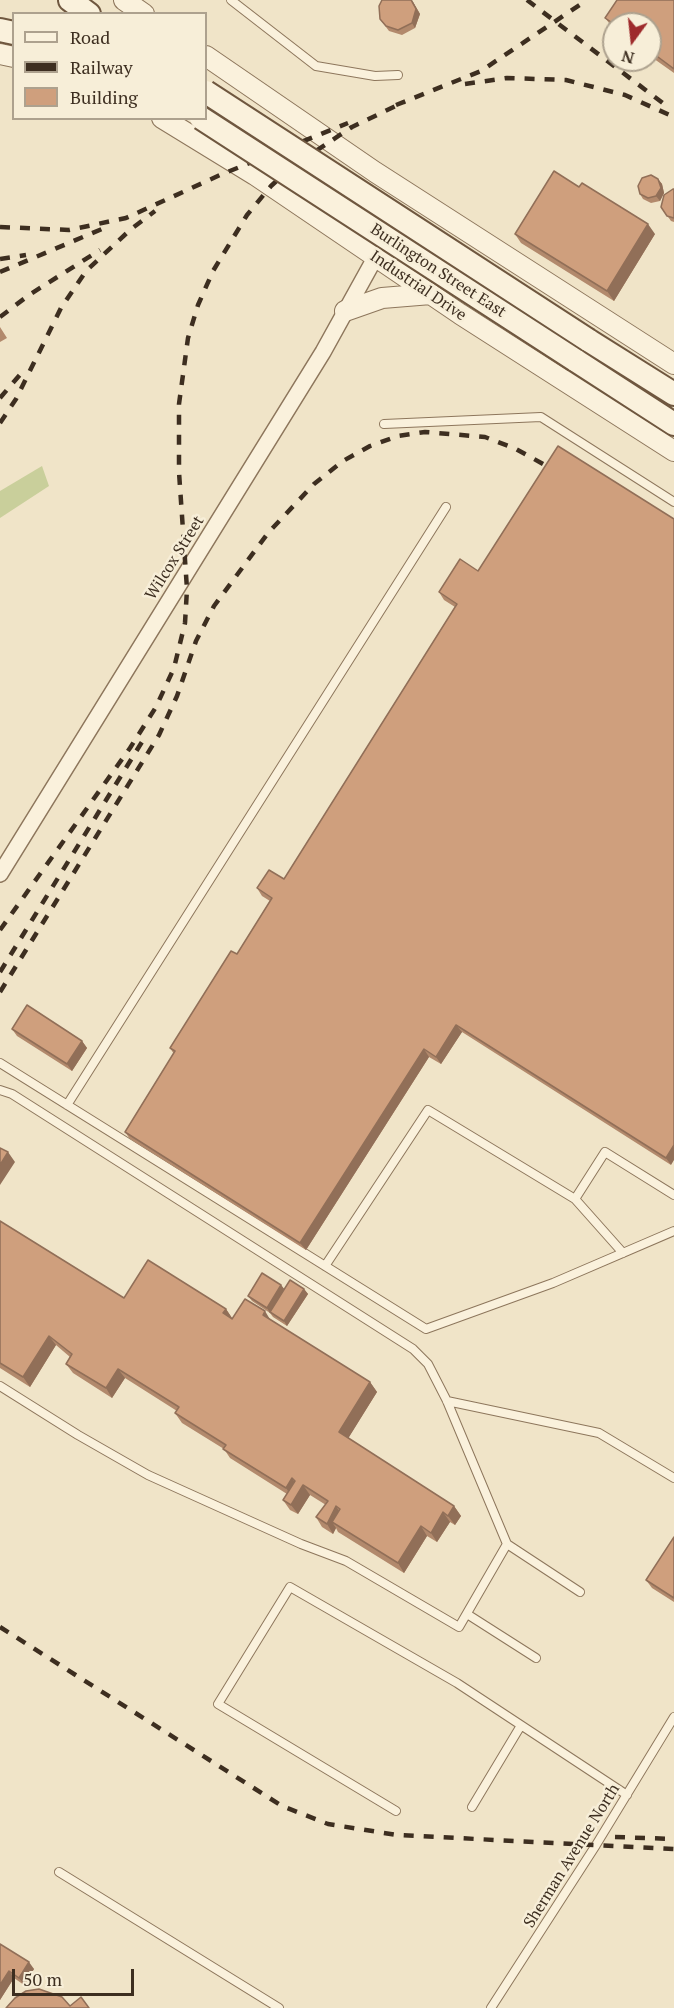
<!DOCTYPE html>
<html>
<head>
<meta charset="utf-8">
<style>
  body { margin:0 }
  #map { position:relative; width:674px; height:2008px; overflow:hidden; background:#f0e4c8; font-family:"PT Serif",serif }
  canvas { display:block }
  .legend { position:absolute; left:12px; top:12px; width:195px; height:108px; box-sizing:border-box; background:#f7eed8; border:2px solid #ada18e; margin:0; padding:8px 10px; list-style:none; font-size:18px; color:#3d2e20 }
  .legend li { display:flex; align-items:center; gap:12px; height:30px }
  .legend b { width:30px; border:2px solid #ada18e }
  .north { position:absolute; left:602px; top:12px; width:60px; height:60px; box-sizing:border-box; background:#f7eed8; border:2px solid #ada18e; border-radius:50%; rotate:195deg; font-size:16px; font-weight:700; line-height:24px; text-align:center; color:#3d2e20 }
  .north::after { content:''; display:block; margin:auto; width:21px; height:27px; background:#9e2a2b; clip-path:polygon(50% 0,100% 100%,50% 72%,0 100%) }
  .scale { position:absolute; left:12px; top:1969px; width:122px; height:27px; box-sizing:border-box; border:3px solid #3d2e20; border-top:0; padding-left:8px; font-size:18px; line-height:21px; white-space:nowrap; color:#3d2e20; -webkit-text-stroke:4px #f7eed8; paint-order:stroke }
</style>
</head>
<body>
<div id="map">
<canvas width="674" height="2008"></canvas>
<ul class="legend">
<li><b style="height:8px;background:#faf1dc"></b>Road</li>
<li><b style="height:8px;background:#3d2e20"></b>Railway</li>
<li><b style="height:16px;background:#cf9f7d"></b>Building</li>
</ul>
<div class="north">N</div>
<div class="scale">50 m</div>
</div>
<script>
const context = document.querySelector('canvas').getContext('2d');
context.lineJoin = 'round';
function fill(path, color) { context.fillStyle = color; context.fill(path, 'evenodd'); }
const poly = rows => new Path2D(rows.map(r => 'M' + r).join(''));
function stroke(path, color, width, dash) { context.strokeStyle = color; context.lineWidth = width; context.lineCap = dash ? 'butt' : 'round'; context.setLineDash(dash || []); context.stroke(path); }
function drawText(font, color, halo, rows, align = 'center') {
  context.font = font + ' "PT Serif",serif'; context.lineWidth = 5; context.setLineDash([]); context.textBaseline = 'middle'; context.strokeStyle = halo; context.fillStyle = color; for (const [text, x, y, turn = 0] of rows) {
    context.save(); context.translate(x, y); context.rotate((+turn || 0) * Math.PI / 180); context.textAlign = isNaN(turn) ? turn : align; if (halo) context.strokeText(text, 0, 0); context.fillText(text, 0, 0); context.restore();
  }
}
fill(poly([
  [42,466,49,486,0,518,0,491]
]), '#c9cf9b');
const service = poly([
  [231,0,316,66,375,76,398,75],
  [384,424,541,417,674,502],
  [0,1063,426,1329,553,1283,674,1231],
  [0,1090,12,1094,413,1349,428,1364,447,1401,507,1544,580,1592],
  [67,1105,446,507],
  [575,1199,623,1253],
  [325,1266,428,1110,575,1199,605,1152,674,1195],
  [0,1386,78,1435,148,1475,301,1544,346,1561,459,1627,507,1544],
  [447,1401,599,1433,674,1478],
  [467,1614,536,1658],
  [472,1807,520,1727],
  [396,1811,218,1704,290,1587,457,1683,627,1795],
  [59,1872,279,2008],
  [491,2008,596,1845,674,1717]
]);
const minor = poly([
  [0,874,323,352,375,258]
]);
const tertiary = poly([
  [124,0,144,14],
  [0,54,14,57],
  [206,56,375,172,674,364],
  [162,118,255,175,460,314,674,451],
  [345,311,382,298,431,294]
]);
const secondary = poly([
  [70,0,89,14],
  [0,30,14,33],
  [588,340,674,394],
  [575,360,674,424]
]);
stroke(service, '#8d765c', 10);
stroke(minor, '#8d765c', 18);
stroke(tertiary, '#8d765c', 22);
stroke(secondary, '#6f573f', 26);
stroke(service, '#faf1dc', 8);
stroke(minor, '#faf1dc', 15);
stroke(tertiary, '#faf1dc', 20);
stroke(secondary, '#faf1dc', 22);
stroke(poly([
  [527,0,668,107],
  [465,84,507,78,566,80,625,95,674,117],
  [396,105,481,71,587,0],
  [0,227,69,230,126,218,220,175,348,123],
  [0,259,26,255],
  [0,272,102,229],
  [0,317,29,295,100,250],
  [0,398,24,370],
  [0,423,16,399,61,308,86,271,130,230,155,211],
  [0,930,130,748,156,707,174,668,185,623,187,589,179,472,179,404,188,338,198,305,213,271,247,215,271,186,293,166,352,127,404,102],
  [0,972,145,737],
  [0,992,159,735,177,696,196,641,214,606,268,533,314,484,343,461,370,446,398,436,425,432,485,437,516,449,552,469],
  [0,1627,282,1806,328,1824,397,1835,674,1849],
  [615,1837,674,1839]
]), '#3d2e20', 4.5, [10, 10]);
const secondaryBridge = poly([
  [206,92,588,340],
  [201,118,575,360]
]);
stroke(secondaryBridge, '#6f573f', 26, []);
stroke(secondaryBridge, '#faf1dc', 22);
fill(poly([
  [674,0,674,73,650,56,650,24,614,24,614,29,605,18],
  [413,2,420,14,415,28,402,35,389,31,380,19],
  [658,179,662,184,664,193,660,201,651,203,643,199,640,194],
  [674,189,674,222,671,221,661,207],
  [515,234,655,234,614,301,521,243],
  [0,327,7,338,0,342],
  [460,559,671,1165,462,1032,441,1064,429,1057,306,1250,130,1139,125,1132,174,1054,170,1048,237,954,270,901,262,896,257,888,284,879,455,607,444,600,439,592],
  [12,1029,82,1041,87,1048,72,1071,17,1036],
  [0,1221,124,1298,226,1309,232,1318,271,1320,370,1382,377,1392,348,1438,454,1506,461,1516,455,1525,450,1522,437,1542,427,1536,404,1573,338,1532,336,1528,333,1534,322,1527,316,1517,326,1505,310,1495,298,1514,290,1510,283,1500,287,1494,230,1458,224,1449,182,1423,175,1413,177,1411,125,1378,112,1398,73,1373,66,1364,70,1357,56,1345,30,1387,0,1368],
  [281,1285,284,1289,304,1289,308,1294,287,1326,273,1317,270,1313,252,1301,248,1296],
  [674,1537,674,1602,652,1588,646,1580],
  [0,1944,34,1969,24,1985,14,1978,0,2000]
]), '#b2896c');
fill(poly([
  [412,0,420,14,415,28,412,23],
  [658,179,662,184,664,193,660,201,656,196],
  [648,224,655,234,614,301,607,291],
  [456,1025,462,1032,441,1064,436,1057],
  [82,1041,87,1048,72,1071,67,1064],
  [424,1049,429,1057,306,1250,300,1243],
  [674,1145,674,1160,671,1165,666,1158],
  [8,1152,15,1162,0,1185,0,1165],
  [281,1285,285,1290,270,1313,267,1308],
  [304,1289,308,1294,287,1326,284,1321],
  [226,1309,232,1318,229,1323,223,1313],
  [265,1311,271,1321,263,1315],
  [49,1336,56,1345,30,1387,23,1377],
  [118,1369,125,1378,112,1398,106,1388],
  [370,1382,377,1392,346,1442,339,1432],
  [292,1478,298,1488,292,1497,286,1488],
  [303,1485,310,1495,298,1514,291,1505],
  [336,1506,342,1516,332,1522,336,1528,333,1534,327,1524],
  [454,1506,461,1516,455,1525,448,1516],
  [443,1512,450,1522,437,1542,431,1533],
  [421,1526,427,1536,404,1573,398,1563],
  [29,1962,34,1969,24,1985,19,1978],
  [9,1971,14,1978,0,2000,0,1985]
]), '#916f58');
const building = poly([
  [382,0,411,0,416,9,412,23,398,30,386,26,380,19,379,6,382,0],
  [617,0,674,0,674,69,650,51,650,24,614,24,605,18,617,0],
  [554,171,579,187,582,183,648,224,607,291,515,234,554,171],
  [651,175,658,179,661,188,656,196,648,198,640,194,638,186,642,178,651,175],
  [673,189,674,189,674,218,667,216,661,207,664,195,673,189],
  [558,446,674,519,674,1145,666,1158,456,1025,436,1057,424,1049,300,1243,125,1132,175,1051,170,1048,231,951,237,954,272,898,257,888,269,870,284,879,457,604,439,592,460,559,478,571,558,446],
  [27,1005,82,1041,67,1064,12,1029,27,1005],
  [0,1148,8,1152,0,1165,0,1148],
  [0,1221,124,1298,148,1260,226,1309,223,1313,232,1319,245,1299,265,1311,263,1315,370,1382,339,1432,454,1506,448,1516,443,1512,431,1533,421,1526,398,1563,332,1522,340,1509,336,1506,327,1524,316,1517,328,1501,303,1485,291,1505,283,1500,295,1481,292,1478,286,1488,223,1449,226,1445,175,1413,179,1407,118,1369,106,1388,66,1364,72,1354,49,1336,23,1377,0,1363,0,1221],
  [262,1273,281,1285,267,1308,248,1296,262,1273],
  [290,1280,304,1289,284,1321,270,1312,290,1280],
  [674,1537,674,1598,646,1580,674,1537],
  [0,1944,29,1962,19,1978,9,1971,0,1985,0,1944],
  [39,1989,62,1997,70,2006,81,1997,89,2008,6,2008,15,1998,26,1991,39,1989]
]);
fill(building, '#cf9f7d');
stroke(building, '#916f58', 1.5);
drawText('16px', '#3d2e20', '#f7eed8', [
  ["Burlington Street East",438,271,33],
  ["Industrial Drive",418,286,34],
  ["Wilcox Street",175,558,-58],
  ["Sherman Avenue North",572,1856,-58]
]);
</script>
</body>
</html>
